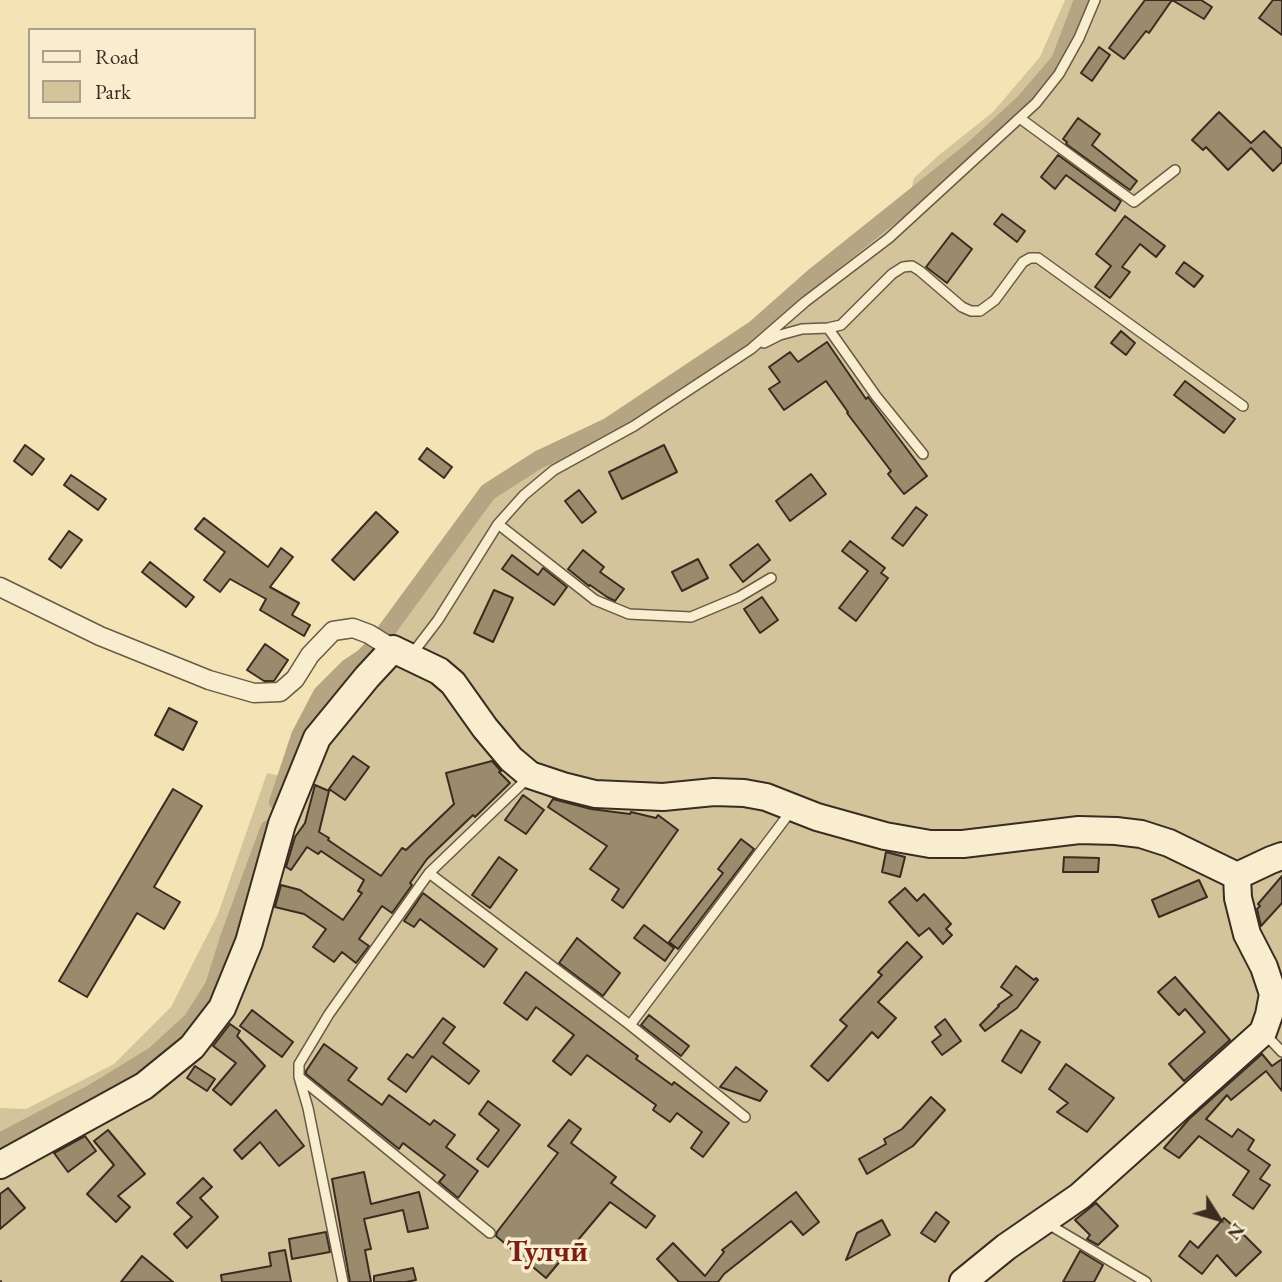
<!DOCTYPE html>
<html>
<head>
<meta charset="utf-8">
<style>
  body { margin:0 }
  #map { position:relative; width:1282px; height:1282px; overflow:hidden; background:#f4e3b5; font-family:"EB Garamond",serif }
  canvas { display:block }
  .legend { position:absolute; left:28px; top:28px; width:228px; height:91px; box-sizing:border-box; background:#f8edcf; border:2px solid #aca089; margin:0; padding:9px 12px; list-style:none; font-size:21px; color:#3a2c20 }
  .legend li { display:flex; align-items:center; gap:14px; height:35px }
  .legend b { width:35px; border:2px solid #aca089 }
  .north { position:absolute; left:1184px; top:1184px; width:70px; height:70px; -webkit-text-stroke:5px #f8edcf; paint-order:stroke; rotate:127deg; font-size:19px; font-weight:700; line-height:28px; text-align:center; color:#3a2c20 }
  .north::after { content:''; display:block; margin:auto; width:24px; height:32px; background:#3a2c20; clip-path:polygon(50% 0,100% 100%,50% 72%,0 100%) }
</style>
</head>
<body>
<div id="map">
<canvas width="1282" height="1282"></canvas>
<ul class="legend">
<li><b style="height:9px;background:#f8edcf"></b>Road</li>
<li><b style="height:19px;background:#d4c49c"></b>Park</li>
</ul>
<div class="north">N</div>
</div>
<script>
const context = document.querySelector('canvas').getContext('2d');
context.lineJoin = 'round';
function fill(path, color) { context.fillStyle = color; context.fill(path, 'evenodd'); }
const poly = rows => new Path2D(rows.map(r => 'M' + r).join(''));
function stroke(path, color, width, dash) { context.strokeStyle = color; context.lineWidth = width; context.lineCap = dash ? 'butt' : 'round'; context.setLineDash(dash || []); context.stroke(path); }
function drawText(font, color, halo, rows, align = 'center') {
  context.font = font + ' "EB Garamond",serif'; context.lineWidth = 7; context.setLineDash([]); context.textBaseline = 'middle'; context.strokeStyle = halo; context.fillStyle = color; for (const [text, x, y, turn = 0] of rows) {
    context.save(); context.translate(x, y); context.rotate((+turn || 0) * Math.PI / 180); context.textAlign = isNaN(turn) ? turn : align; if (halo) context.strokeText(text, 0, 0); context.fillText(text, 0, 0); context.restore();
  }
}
fill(poly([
  [1065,0,1282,0,1282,1282,0,1282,0,1108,26,1109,114,1064,171,1007,218,914,267,773,286,777,300,736,322,694,348,668,363,658,375,646,488,492,538,460,608,427,755,329,815,276,919,193,912,186,914,178,939,155,993,112,1040,57]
]), '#d4c49c');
stroke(poly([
  [278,802,300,736,322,694,348,668,363,658,375,646,488,492,538,460,608,427,755,329,815,276,974,149,1023,104,1060,61,1083,0],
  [0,1142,93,1093,155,1055,192,1021,214,986,229,938,269,829]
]), '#b5a582', 18);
const building = poly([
  [1145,0,1201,0,1212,7,1204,19,1172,0,1149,33,1146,31,1124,59,1109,48,1145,0],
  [1273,0,1282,0,1282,35,1259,18,1273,0],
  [1099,47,1110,55,1092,81,1081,73,1099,47],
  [1219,112,1251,143,1264,131,1282,149,1282,162,1273,171,1251,148,1228,170,1206,147,1203,150,1192,140,1219,112],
  [1078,118,1100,134,1092,145,1137,181,1130,190,1066,144,1067,142,1063,139,1078,118],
  [1058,155,1121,201,1115,211,1066,175,1055,189,1041,177,1058,155],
  [1002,214,1025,231,1017,242,994,224,1002,214],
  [1125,216,1165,246,1156,257,1140,244,1122,267,1130,272,1110,298,1095,287,1111,266,1096,254,1125,216],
  [952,233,972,249,947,283,926,267,952,233],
  [1184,262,1203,276,1194,287,1176,273,1184,262],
  [1121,331,1135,343,1126,355,1111,343,1121,331],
  [827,342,866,399,868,397,927,476,904,494,888,474,891,471,847,413,848,412,826,381,784,410,769,389,780,382,769,367,790,352,798,362,827,342],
  [1185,381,1235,419,1224,433,1174,395,1185,381],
  [25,445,44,459,32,475,14,461,25,445],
  [664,445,677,472,622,499,609,472,664,445],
  [427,448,452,467,444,478,419,459,427,448],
  [811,474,826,494,790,521,776,501,811,474],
  [71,475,106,499,98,510,64,485,71,475],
  [579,490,596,512,582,523,565,501,579,490],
  [916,507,927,515,903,546,892,538,916,507],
  [376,512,398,532,354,580,332,560,376,512],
  [204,518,268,567,281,548,293,557,270,587,299,603,292,615,310,625,304,636,260,610,266,599,230,579,220,592,204,580,225,552,195,529,204,518],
  [69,531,82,540,61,568,49,559,69,531],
  [850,541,885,568,881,573,888,578,856,621,839,608,868,571,842,551,850,541],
  [758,544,770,560,743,582,730,565,758,544],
  [583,550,604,567,600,572,624,589,615,601,607,597,590,585,589,586,568,569,583,550],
  [512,555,538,575,543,568,567,587,554,605,502,569,512,555],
  [698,559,708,578,682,591,672,572,698,559],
  [150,562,194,597,186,607,142,572,150,562],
  [494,590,513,598,493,642,474,633,494,590],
  [762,597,778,620,760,633,744,609,762,597],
  [265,644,288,660,274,681,264,681,247,670,265,644],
  [169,708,197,722,183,750,155,735,169,708],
  [353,756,369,767,345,800,329,789,353,756],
  [492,761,501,771,499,772,510,783,475,817,473,815,427,859,410,883,412,885,392,913,382,906,359,939,369,946,356,963,342,952,334,962,313,947,326,929,304,914,275,907,281,885,300,890,343,920,362,893,358,891,364,880,321,851,318,854,307,847,291,870,286,867,295,837,305,823,315,785,329,791,319,832,329,838,328,840,381,876,402,848,406,850,454,804,446,773,492,761],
  [173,789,202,806,154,887,180,902,164,929,137,913,87,997,59,981,173,789],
  [523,795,544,810,526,834,505,820,523,795],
  [553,799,591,809,630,814,631,812,656,818,658,815,678,830,623,908,612,900,619,889,590,869,607,846,548,807,553,799],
  [741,839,754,849,678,949,669,942,723,873,718,869,741,839],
  [886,852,905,857,900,877,882,872,886,852],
  [499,857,517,870,490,908,472,895,499,857],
  [1064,857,1099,858,1098,872,1063,872,1064,857],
  [1282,876,1282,903,1261,926,1257,909,1260,906,1258,904,1282,876],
  [1199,880,1207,897,1159,917,1152,900,1199,880],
  [905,888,917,901,924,894,951,924,946,929,952,935,943,944,929,928,919,936,889,902,905,888],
  [423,893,497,949,484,967,420,919,414,927,404,921,423,893],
  [644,925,674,948,665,961,634,938,644,925],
  [577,938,620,973,603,996,559,963,577,938],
  [907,942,922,957,878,1002,896,1018,878,1038,872,1032,828,1081,811,1066,847,1026,840,1020,882,975,878,972,907,942],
  [1016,966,1034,980,1036,978,1038,980,1017,1008,985,1031,980,1025,999,1006,998,1005,1012,995,1001,987,1016,966],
  [526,972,638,1056,636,1059,672,1085,674,1082,729,1123,703,1157,691,1148,702,1132,677,1113,670,1122,653,1110,656,1105,587,1055,571,1075,553,1061,574,1035,536,1007,527,1020,504,1003,526,972],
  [1175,977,1230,1040,1184,1081,1169,1064,1205,1032,1185,1009,1179,1015,1158,992,1175,977],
  [252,1010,293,1042,282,1057,240,1026,252,1010],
  [649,1015,689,1046,681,1056,641,1025,649,1015],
  [443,1018,455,1027,443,1043,479,1071,469,1084,432,1056,406,1092,388,1079,407,1054,413,1058,443,1018],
  [945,1019,961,1041,942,1055,932,1042,941,1035,935,1027,945,1019],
  [230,1024,240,1031,237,1036,265,1066,231,1105,213,1090,236,1063,213,1046,230,1024],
  [1021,1030,1040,1042,1021,1073,1002,1061,1021,1030],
  [324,1044,357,1068,348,1080,382,1105,389,1095,430,1125,434,1120,455,1135,446,1147,478,1171,458,1198,439,1182,445,1175,403,1143,399,1149,306,1074,306,1071,324,1044],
  [1262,1054,1272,1066,1282,1059,1282,1091,1266,1071,1231,1100,1227,1095,1206,1119,1232,1137,1238,1129,1254,1140,1248,1150,1270,1165,1260,1179,1270,1185,1253,1209,1233,1195,1249,1171,1199,1136,1179,1158,1164,1148,1189,1119,1262,1054],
  [1066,1064,1114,1098,1087,1132,1057,1112,1068,1103,1049,1089,1066,1064],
  [195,1066,215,1079,207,1091,187,1078,195,1066],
  [736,1067,767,1091,760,1101,720,1087,736,1067],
  [931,1097,945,1110,913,1146,867,1174,859,1159,886,1144,884,1139,902,1129,931,1097],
  [488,1101,520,1125,488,1167,477,1159,499,1130,479,1114,488,1101],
  [276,1110,304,1146,279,1166,260,1142,242,1159,234,1150,276,1110],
  [569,1120,581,1129,571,1143,616,1177,611,1183,655,1216,646,1228,610,1202,546,1278,496,1236,497,1232,558,1153,548,1146,569,1120],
  [108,1130,145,1174,118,1196,130,1207,116,1222,87,1194,114,1165,94,1141,108,1130],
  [85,1136,96,1151,68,1172,54,1153,85,1136],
  [364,1172,371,1204,419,1192,428,1228,408,1232,403,1210,364,1219,371,1249,365,1250,371,1282,350,1282,332,1179,364,1172],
  [203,1178,212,1187,200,1198,218,1217,187,1248,174,1234,192,1217,177,1203,203,1178],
  [8,1188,25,1208,0,1229,0,1194,8,1188],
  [796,1192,819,1222,803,1235,791,1221,724,1274,718,1282,679,1282,657,1259,673,1243,705,1276,724,1252,722,1250,796,1192],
  [1096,1203,1118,1226,1098,1245,1087,1239,1090,1235,1075,1220,1096,1203],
  [936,1212,949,1222,935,1242,921,1233,936,1212],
  [1224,1218,1246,1237,1261,1252,1236,1276,1217,1255,1202,1274,1179,1256,1190,1241,1198,1248,1224,1218],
  [882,1220,890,1235,846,1260,857,1233,882,1220],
  [326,1232,330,1252,292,1259,289,1239,326,1232],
  [285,1250,291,1282,222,1282,221,1275,271,1266,269,1253,285,1250],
  [1080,1251,1103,1265,1094,1282,1063,1282,1080,1251],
  [142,1256,173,1282,121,1282,142,1256],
  [413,1268,416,1280,406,1282,374,1282,374,1276,413,1268]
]);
fill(building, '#9b8b6d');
stroke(building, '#3a2c20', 2);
const lane = poly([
  [1021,119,1134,202,1175,170],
  [828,328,876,396,923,454],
  [764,343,780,335,802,329,828,328,841,325,892,274,903,267,912,266,920,271,962,307,971,311,980,311,995,300,1023,262,1030,258,1038,258,1243,406],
  [498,524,595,600,629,614,691,617,739,597,771,578],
  [412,654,438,620,498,524,524,495,554,470,634,426,751,349,805,302,889,238,1036,103,1059,74,1079,38,1095,0],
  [529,777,429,873,630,1025,745,1117],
  [630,1025,791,811],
  [1264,1033,1282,1052],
  [299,1077,490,1233],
  [1048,1224,1146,1282],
  [343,1282,308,1108,299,1077,299,1064,329,1014,429,873]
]);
const street = poly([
  [0,587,100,636,209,680,254,693,280,692,295,679,310,655,333,631,353,628,369,634,393,649]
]);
const secondary = poly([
  [0,1165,144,1086,192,1047,222,1008,249,942,282,824,317,738,367,677,393,649,439,671,453,683,485,728,511,759,530,775,563,786,595,794,663,797,714,792,744,793,766,797,817,817,885,836,930,844,963,844,1079,830,1116,831,1141,834,1169,843,1237,876],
  [963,1282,1006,1247,1080,1196,1263,1032,1269,1015,1273,994,1264,967,1247,934,1238,898,1237,876,1271,860,1282,856]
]);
stroke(lane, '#685a45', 12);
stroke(street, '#685a45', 21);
stroke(secondary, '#3a2c20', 30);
stroke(poly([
  [0,1281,2,1282]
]), '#3a2c20', 2.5, [2, 3.5]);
stroke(lane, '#f8edcf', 9);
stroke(street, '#f8edcf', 18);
stroke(secondary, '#f8edcf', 26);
drawText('bold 30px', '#7a1f14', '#f8edcf', [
  ["Тулчӣ",547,1253]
]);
</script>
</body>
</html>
